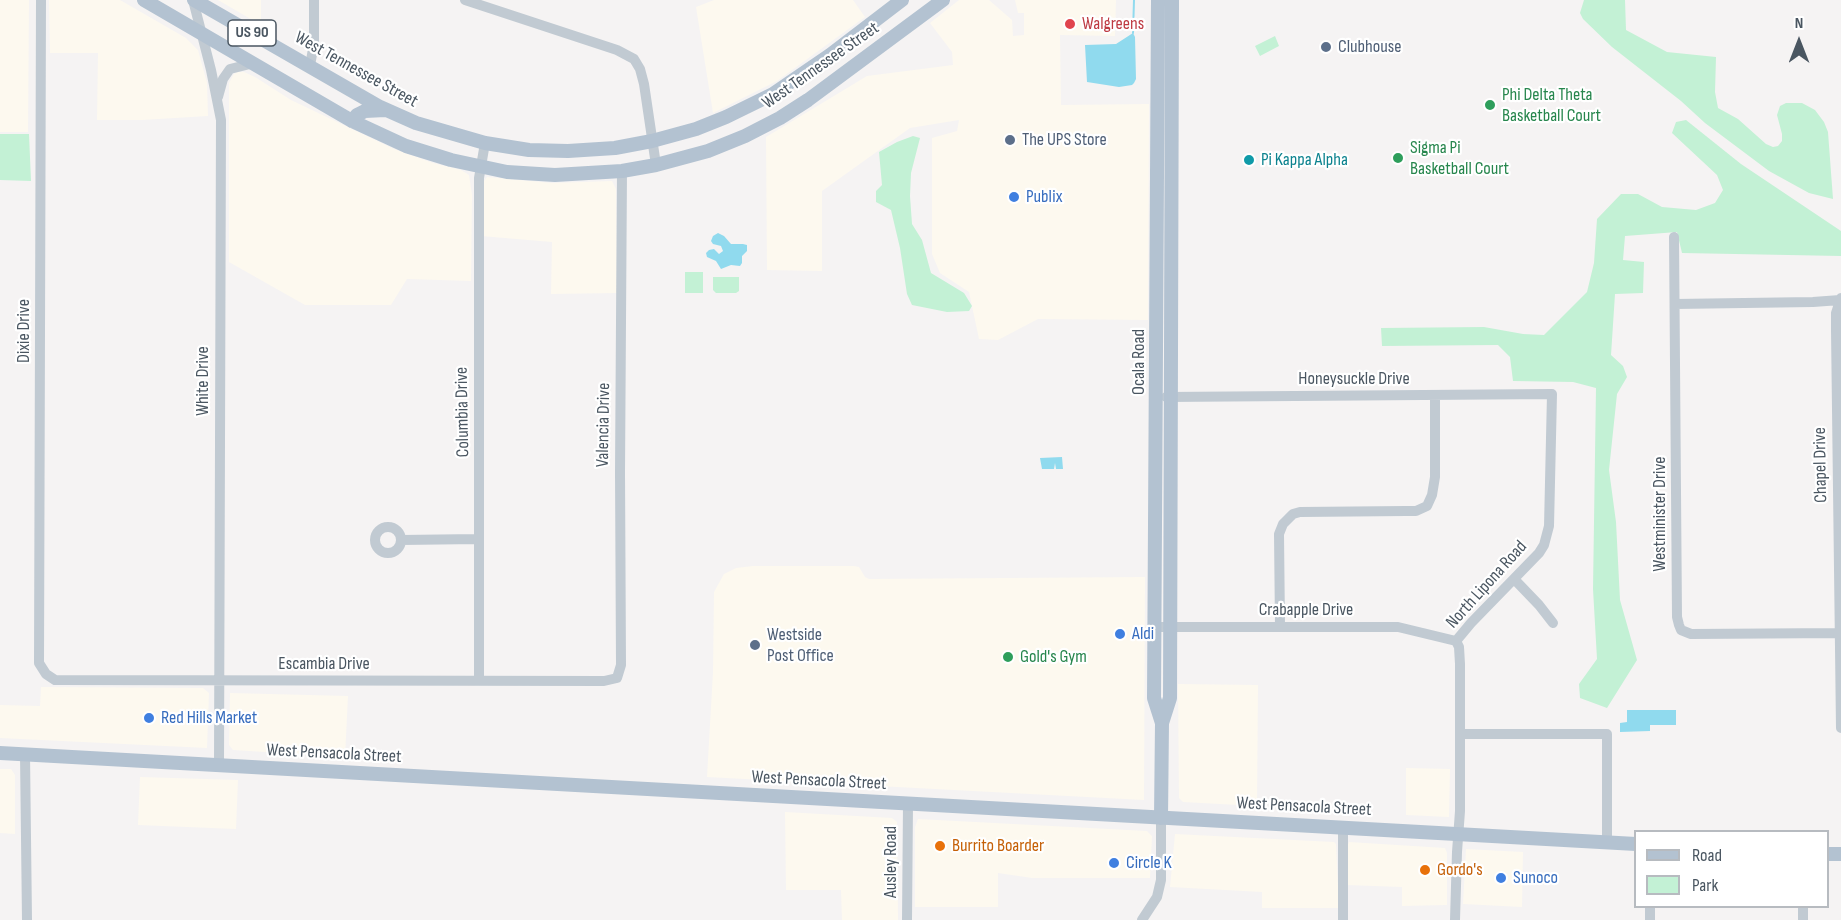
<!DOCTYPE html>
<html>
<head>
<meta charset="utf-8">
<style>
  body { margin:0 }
  #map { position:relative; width:1841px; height:920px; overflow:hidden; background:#f5f3f3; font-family:"Sofia Sans Condensed",sans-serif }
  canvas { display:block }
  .legend { position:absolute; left:1634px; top:830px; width:195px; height:78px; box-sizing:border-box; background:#fff; border:2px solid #b7bbc0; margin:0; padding:8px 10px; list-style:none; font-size:18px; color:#4a5661 }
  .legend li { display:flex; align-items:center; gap:12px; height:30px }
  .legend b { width:30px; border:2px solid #b7bbc0 }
  .north { position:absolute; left:1769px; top:12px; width:60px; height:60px; -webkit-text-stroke:4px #fff; paint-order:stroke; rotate:0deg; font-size:16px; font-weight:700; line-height:24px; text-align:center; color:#4a5661 }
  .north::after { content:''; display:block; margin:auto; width:21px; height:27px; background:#4a5661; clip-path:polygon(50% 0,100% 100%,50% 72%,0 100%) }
</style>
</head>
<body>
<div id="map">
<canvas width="1841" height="920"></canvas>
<ul class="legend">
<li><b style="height:8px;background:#b3c2d1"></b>Road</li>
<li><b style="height:16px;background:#c3f1d5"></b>Park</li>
</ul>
<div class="north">N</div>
</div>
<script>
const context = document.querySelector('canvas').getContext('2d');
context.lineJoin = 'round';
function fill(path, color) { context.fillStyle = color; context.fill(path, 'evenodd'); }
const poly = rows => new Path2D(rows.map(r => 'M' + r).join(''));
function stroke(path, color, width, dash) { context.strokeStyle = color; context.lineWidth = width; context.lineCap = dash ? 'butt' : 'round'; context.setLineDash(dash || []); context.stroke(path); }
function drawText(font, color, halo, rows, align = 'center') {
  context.font = font + ' "Sofia Sans Condensed",sans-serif'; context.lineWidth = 4.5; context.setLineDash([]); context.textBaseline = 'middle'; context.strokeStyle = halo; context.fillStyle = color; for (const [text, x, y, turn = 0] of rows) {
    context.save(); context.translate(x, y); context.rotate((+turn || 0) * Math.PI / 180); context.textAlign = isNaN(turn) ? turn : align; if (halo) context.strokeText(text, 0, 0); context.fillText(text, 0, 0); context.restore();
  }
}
fill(poly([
  [0,0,29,0,28,132,0,132],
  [49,0,120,0,186,38,198,50,207,83,208,116,142,120,97,120,98,53,50,53],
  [218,0,261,0,261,25],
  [714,0,853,0,865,17,777,81,713,113,696,7],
  [959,0,989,0,1012,20,1013,36,1024,35,1024,13,1018,13,1015,0,1116,0,1115,36,1060,35,1061,105,1149,104,1148,320,1038,319,998,340,979,339,969,292,940,273,932,254,932,138,957,131,959,120,910,128,822,191,822,271,767,270,766,137,867,76,953,65,952,52,930,23],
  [238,72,244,72,255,77,291,100,394,149,433,163,461,170,469,175,472,195,471,281,407,279,391,305,305,305,229,262,229,83,234,74],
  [487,177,552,183,612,181,616,189,617,293,551,294,552,242,481,236,484,181],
  [753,566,854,566,859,567,865,577,869,579,1145,577,1144,800,707,777,713,672,714,592,724,574,736,568],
  [1178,684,1258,685,1257,806,1183,802,1179,798],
  [41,687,203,688,209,693,207,748,0,738,0,705,40,706],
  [230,693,348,696,345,757,233,750,229,745],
  [1406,768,1450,769,1449,817,1406,815],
  [0,769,11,769,15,775,15,834,0,833],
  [140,777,238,780,236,829,138,825],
  [785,812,892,818,897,822,898,920,842,920,841,890,786,890],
  [918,819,1147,831,1152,836,1150,878,1032,878,998,873,998,907,915,907,915,827],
  [1175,834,1334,842,1336,844,1339,908,1262,908,1262,892,1170,887],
  [1349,842,1445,848,1447,853,1447,905,1402,906,1402,887,1346,885,1347,847],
  [1466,849,1523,852,1522,907,1463,904]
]), '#fdf9ef');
fill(poly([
  [1584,0,1625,0,1626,30,1667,52,1716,57,1715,92,1718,108,1738,119,1766,144,1773,147,1778,146,1782,141,1782,134,1777,115,1780,106,1786,103,1802,103,1815,110,1824,122,1828,132,1833,199,1809,193,1769,171,1705,123,1681,101,1612,47,1583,19,1580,13],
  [1275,36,1279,46,1260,56,1255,46],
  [1686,120,1741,164,1841,231,1841,256,1682,253,1677,232,1625,236,1623,260,1644,262,1643,293,1615,294,1611,355,1623,366,1627,377,1617,394,1609,470,1616,522,1620,600,1637,660,1607,708,1580,698,1579,684,1597,659,1593,589,1596,388,1573,382,1513,381,1510,357,1498,345,1382,346,1381,328,1484,327,1523,334,1544,335,1587,292,1594,263,1597,219,1621,194,1638,194,1662,207,1696,210,1715,203,1723,190,1717,175,1672,133,1676,122],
  [0,134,29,134,31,181,0,180],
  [913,136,920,138,911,173,910,196,912,224,922,240,931,273,964,293,972,306,969,311,947,312,912,305,907,294,900,248,891,210,876,202,876,191,882,185,879,152,897,142],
  [685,272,703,272,703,293,685,293],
  [713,277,739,277,739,291,736,293,716,293,713,290]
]), '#c3f1d5');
fill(poly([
  [1133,33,1135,37,1136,79,1134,83,1132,85,1119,87,1087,82,1085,45,1116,44],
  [718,233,724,236,731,244,743,244,747,245,747,251,742,256,742,263,740,266,731,265,721,269,716,261,707,257,706,253,709,250,714,249,719,254,723,251,721,246,713,244,711,241,713,236],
  [1062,457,1063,469,1056,469,1055,463,1054,469,1042,469,1040,458],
  [1627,710,1676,710,1676,725,1650,725,1650,731,1620,732,1620,723,1627,722]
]), '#90daee');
stroke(poly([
  [1133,33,1134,0]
]), '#90daee', 2);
stroke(poly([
  [41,0,39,663,46,674,55,680,604,681,617,678,621,665,620,472,622,171],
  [193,0,211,70,221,120,219,765],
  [465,0,617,50,634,59,640,69,644,84,656,165],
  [310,66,314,43,314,0],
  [218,97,223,79,230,69,254,63],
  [1674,237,1677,617,1679,625,1681,630,1691,634,1840,633],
  [1841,298,1836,313,1836,330,1841,728],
  [1675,304,1813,302,1840,300],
  [1166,397,1552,394,1549,526,1544,545,1539,553,1471,623,1456,641],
  '375 540a13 13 0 1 1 26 0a13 13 0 1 1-26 0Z',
  [401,540,478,539],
  [1515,580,1539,605,1553,623],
  [1154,627,1398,627,1456,641],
  [1280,627,1279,534,1283,524,1293,514,1300,512,1406,511,1416,511,1427,506,1432,495,1435,477,1435,395],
  [479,681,479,178,485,143],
  [1460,734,1607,734,1607,842],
  [25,754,27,920],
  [1343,827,1343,920],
  [1650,906,1650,920],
  [907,920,908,804],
  [1142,920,1157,897,1161,880,1161,818],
  [1455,920,1457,852,1460,811,1460,664,1459,647,1456,641],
  [1803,920,1803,906]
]), '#c1cad2', 10);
stroke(poly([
  [144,0,352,121,406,146,451,160,507,172,555,175,622,171,656,165,708,151,745,136,780,118,808,100,943,0],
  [194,0,380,107,416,123,485,143,529,150,568,151,615,148,652,141,696,129,726,117,773,94,830,55,902,0],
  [1158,0,1154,698,1162,723,1161,818],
  [352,121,357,115,365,111,385,110],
  [1162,723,1170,698,1172,0],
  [0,753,1636,844],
  [1828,854,1841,854]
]), '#b3c2d1', 14);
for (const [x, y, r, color] of [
  [1070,24,6,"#e0444e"],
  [1326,47,6,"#5c6f8a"],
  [1490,105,6,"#2e9e5b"],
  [1010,140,6,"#5c6f8a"],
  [1398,158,6,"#2e9e5b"],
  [1249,160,6,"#0f9aa8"],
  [1014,197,6,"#3f7fe0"],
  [1120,634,6,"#3f7fe0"],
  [755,645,6,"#5c6f8a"],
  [1008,657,6,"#2e9e5b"],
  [149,718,6,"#3f7fe0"],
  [940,846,6,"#e8710a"],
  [1114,863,6,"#3f7fe0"],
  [1425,870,6,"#e8710a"],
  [1501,878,6,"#3f7fe0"]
]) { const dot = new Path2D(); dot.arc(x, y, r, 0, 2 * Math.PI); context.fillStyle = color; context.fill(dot); stroke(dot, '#fff', 2); }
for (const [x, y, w] of [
  [252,33,48]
]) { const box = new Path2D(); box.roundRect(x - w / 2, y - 13, w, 26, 4.5); context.fillStyle = '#fff'; context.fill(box); stroke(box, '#4a5661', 1.5); }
drawText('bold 16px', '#4a5661', null, [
  ["US 90",252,33]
]);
drawText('18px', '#be3a42', '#fff', [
  ["Walgreens",1082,24]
], 'left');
drawText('18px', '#4e5e75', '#fff', [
  ["Clubhouse",1338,47],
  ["The UPS Store",1022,140],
  ["Westside",767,635],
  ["Post Office",767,656]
], 'left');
drawText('18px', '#4a5661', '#fff', [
  ["West Tennessee Street",821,66,-35],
  ["West Tennessee Street",356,70,29],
  ["Dixie Drive",24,331,-90],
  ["Ocala Road",1139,362,-90],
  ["Honeysuckle Drive",1354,379],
  ["White Drive",203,381,-90],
  ["Columbia Drive",463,412,-91],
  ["Valencia Drive",604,425,-89],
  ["Chapel Drive",1821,465,-91],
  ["Westminister Drive",1660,514,-90],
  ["North Lipona Road",1487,585,-48],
  ["Crabapple Drive",1306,610],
  ["Escambia Drive",324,664],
  ["West Pensacola Street",334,754,3],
  ["West Pensacola Street",819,781,3],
  ["West Pensacola Street",1304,807,3],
  ["Ausley Road",891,862,-90]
]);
drawText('18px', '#27864d', '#fff', [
  ["Phi Delta Theta",1502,95],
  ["Basketball Court",1502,116],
  ["Sigma Pi",1410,148],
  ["Basketball Court",1410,169],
  ["Gold's Gym",1020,657]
], 'left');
drawText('18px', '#0d838f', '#fff', [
  ["Pi Kappa Alpha",1261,160]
], 'left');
drawText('18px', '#366cbe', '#fff', [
  ["Publix",1026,197],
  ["Aldi",1132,634],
  ["Red Hills Market",161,718],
  ["Circle K",1126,863],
  ["Sunoco",1513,878]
], 'left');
drawText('18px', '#c56008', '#fff', [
  ["Burrito Boarder",952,846],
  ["Gordo's",1437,870]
], 'left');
</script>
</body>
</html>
